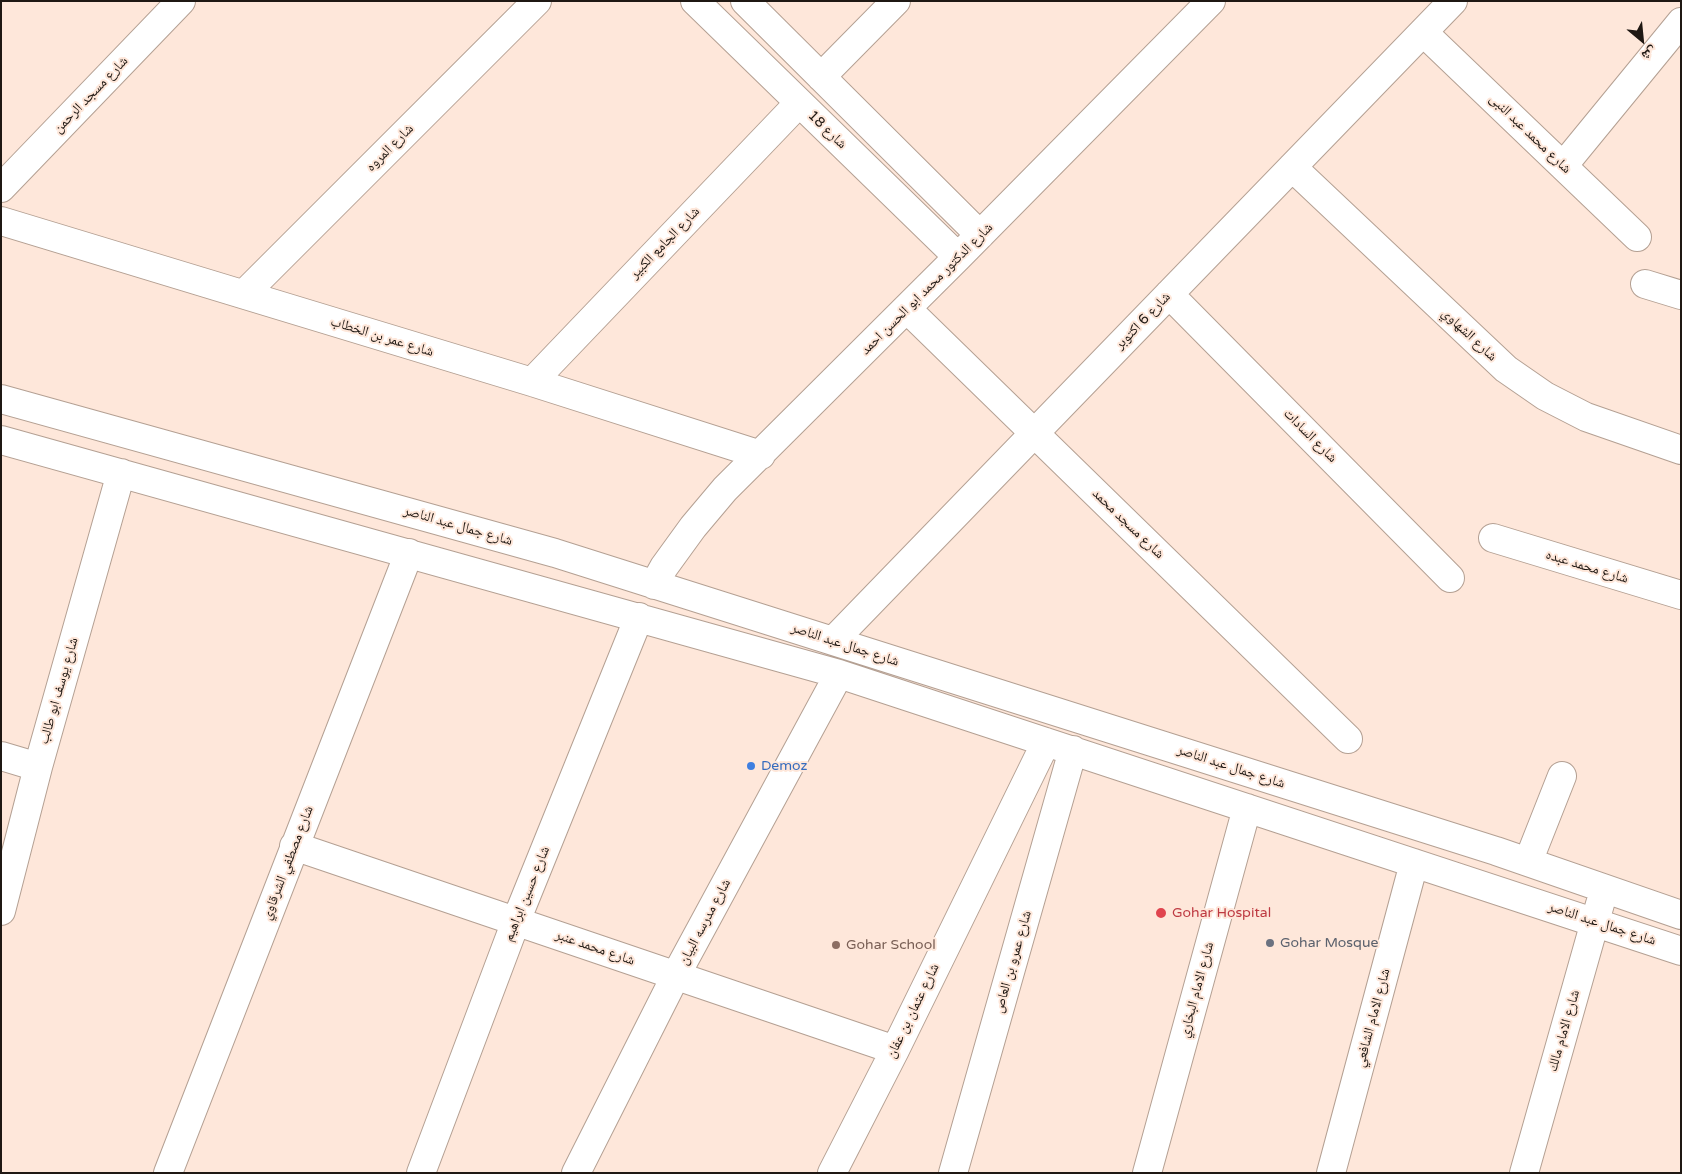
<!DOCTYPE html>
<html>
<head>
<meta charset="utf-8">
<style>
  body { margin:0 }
  #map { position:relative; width:1682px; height:1174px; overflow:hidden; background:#fee7da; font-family:"Varela Round","Noto Naskh Arabic",sans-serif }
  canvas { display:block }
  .frame { position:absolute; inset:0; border:2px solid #1f1813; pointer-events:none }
  .north { position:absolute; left:1617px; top:15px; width:50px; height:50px; -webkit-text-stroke:4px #fee7da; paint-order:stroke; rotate:152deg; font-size:14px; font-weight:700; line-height:20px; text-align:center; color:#1f1813 }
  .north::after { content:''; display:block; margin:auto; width:18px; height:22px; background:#1f1813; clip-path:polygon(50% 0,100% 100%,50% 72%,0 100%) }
</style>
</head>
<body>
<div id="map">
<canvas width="1682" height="1174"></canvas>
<div class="frame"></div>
<div class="north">ش</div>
</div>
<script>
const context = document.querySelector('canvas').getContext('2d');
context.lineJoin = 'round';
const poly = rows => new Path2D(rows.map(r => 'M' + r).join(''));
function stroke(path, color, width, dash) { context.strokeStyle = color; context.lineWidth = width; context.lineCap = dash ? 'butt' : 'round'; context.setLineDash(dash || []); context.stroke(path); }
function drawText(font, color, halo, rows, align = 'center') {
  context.font = font + ' "Varela Round","Noto Naskh Arabic",sans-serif'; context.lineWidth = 4; context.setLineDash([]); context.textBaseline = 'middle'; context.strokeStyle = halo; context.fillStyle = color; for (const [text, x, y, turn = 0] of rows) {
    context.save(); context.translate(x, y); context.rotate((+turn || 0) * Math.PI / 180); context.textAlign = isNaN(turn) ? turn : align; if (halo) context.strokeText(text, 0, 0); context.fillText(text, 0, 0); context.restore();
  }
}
const minor = poly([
  [695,1,958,257],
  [745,1,980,235],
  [1423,32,1637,237],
  [821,77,896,1],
  [1563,166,1681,22],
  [1292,167,1506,369,1545,396,1586,417,1681,450],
  [1,188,181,1],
  [1,221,532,382,761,455],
  [1645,284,1681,295],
  [244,294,537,1],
  [1169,294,1450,578],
  [907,309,1348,739],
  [532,382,799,103],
  [1,399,555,553,1496,851,1681,915],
  [1,440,839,674,1681,951],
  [1493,538,1681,595],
  [654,585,664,567,693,527,725,489,958,257,1211,1],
  [833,641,1453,1],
  [1,756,38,767],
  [294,846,895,1050],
  [1528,862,1562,776],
  [1,911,38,767,121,473],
  [168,1173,409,553],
  [421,1173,516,921,639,617],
  [576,1173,676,975,839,674],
  [832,1173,895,1050,1046,742],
  [953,1173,1073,750],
  [1147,1173,1247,808],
  [1331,1173,1414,863],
  [1524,1173,1600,904]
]);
stroke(minor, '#b4a093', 30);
stroke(minor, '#fff', 28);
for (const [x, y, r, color] of [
  [751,766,5,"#3f7fe0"],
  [1161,913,6,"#e0444e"],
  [1270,943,5,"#6b7280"],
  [836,945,5,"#8d6e63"]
]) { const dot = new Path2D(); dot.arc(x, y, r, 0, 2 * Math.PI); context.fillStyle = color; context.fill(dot); stroke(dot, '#fee7da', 2); }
drawText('14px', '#1f1813', '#fee7da', [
  ["شارع مسجد الرحمن",91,95,-46],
  ["شارع 18",827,130,44],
  ["شارع محمد عبد النبى",1530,134,44],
  ["شارع المروه",390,148,-45],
  ["شارع الجامع الكبير",665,243,-46],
  ["شارع الدكتور محمد ابو الحسن احمد",927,289,-45],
  ["شارع 6 اكتوبر",1143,321,-46],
  ["شارع الشهاوي",1469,335,43],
  ["شارع عمر بن الخطاب",382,337,17],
  ["شارع السادات",1310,436,45],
  ["شارع مسجد محمد",1128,524,44],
  ["شارع جمال عبد الناصر",458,526,16],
  ["شارع محمد عبده",1587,567,17],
  ["شارع جمال عبد الناصر",845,645,18],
  ["شارع يوسف ابو طالب",59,691,-74],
  ["شارع جمال عبد الناصر",1231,767,18],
  ["شارع مصطفي الشرقاوي",288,863,-69],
  ["شارع حسين ابراهيم",527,894,-68],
  ["شارع مدرسه البيان",705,922,-62],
  ["شارع جمال عبد الناصر",1602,924,18],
  ["شارع محمد عنبر",595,948,19],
  ["شارع عمرو بن العاص",1013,962,-74],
  ["شارع الامام البخاري",1197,990,-75],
  ["شارع عثمان بن عفان",913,1011,-64],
  ["شارع الامام الشافعي",1373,1018,-75],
  ["شارع الامام مالك",1564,1031,-74]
]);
drawText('14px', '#366cbe', '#fee7da', [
  ["Demoz",761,766]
], 'left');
drawText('14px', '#be3a42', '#fee7da', [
  ["Gohar Hospital",1172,913]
], 'left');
drawText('14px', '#5b616d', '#fee7da', [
  ["Gohar Mosque",1280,943]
], 'left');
drawText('14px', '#785e54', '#fee7da', [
  ["Gohar School",846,945]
], 'left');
</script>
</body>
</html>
